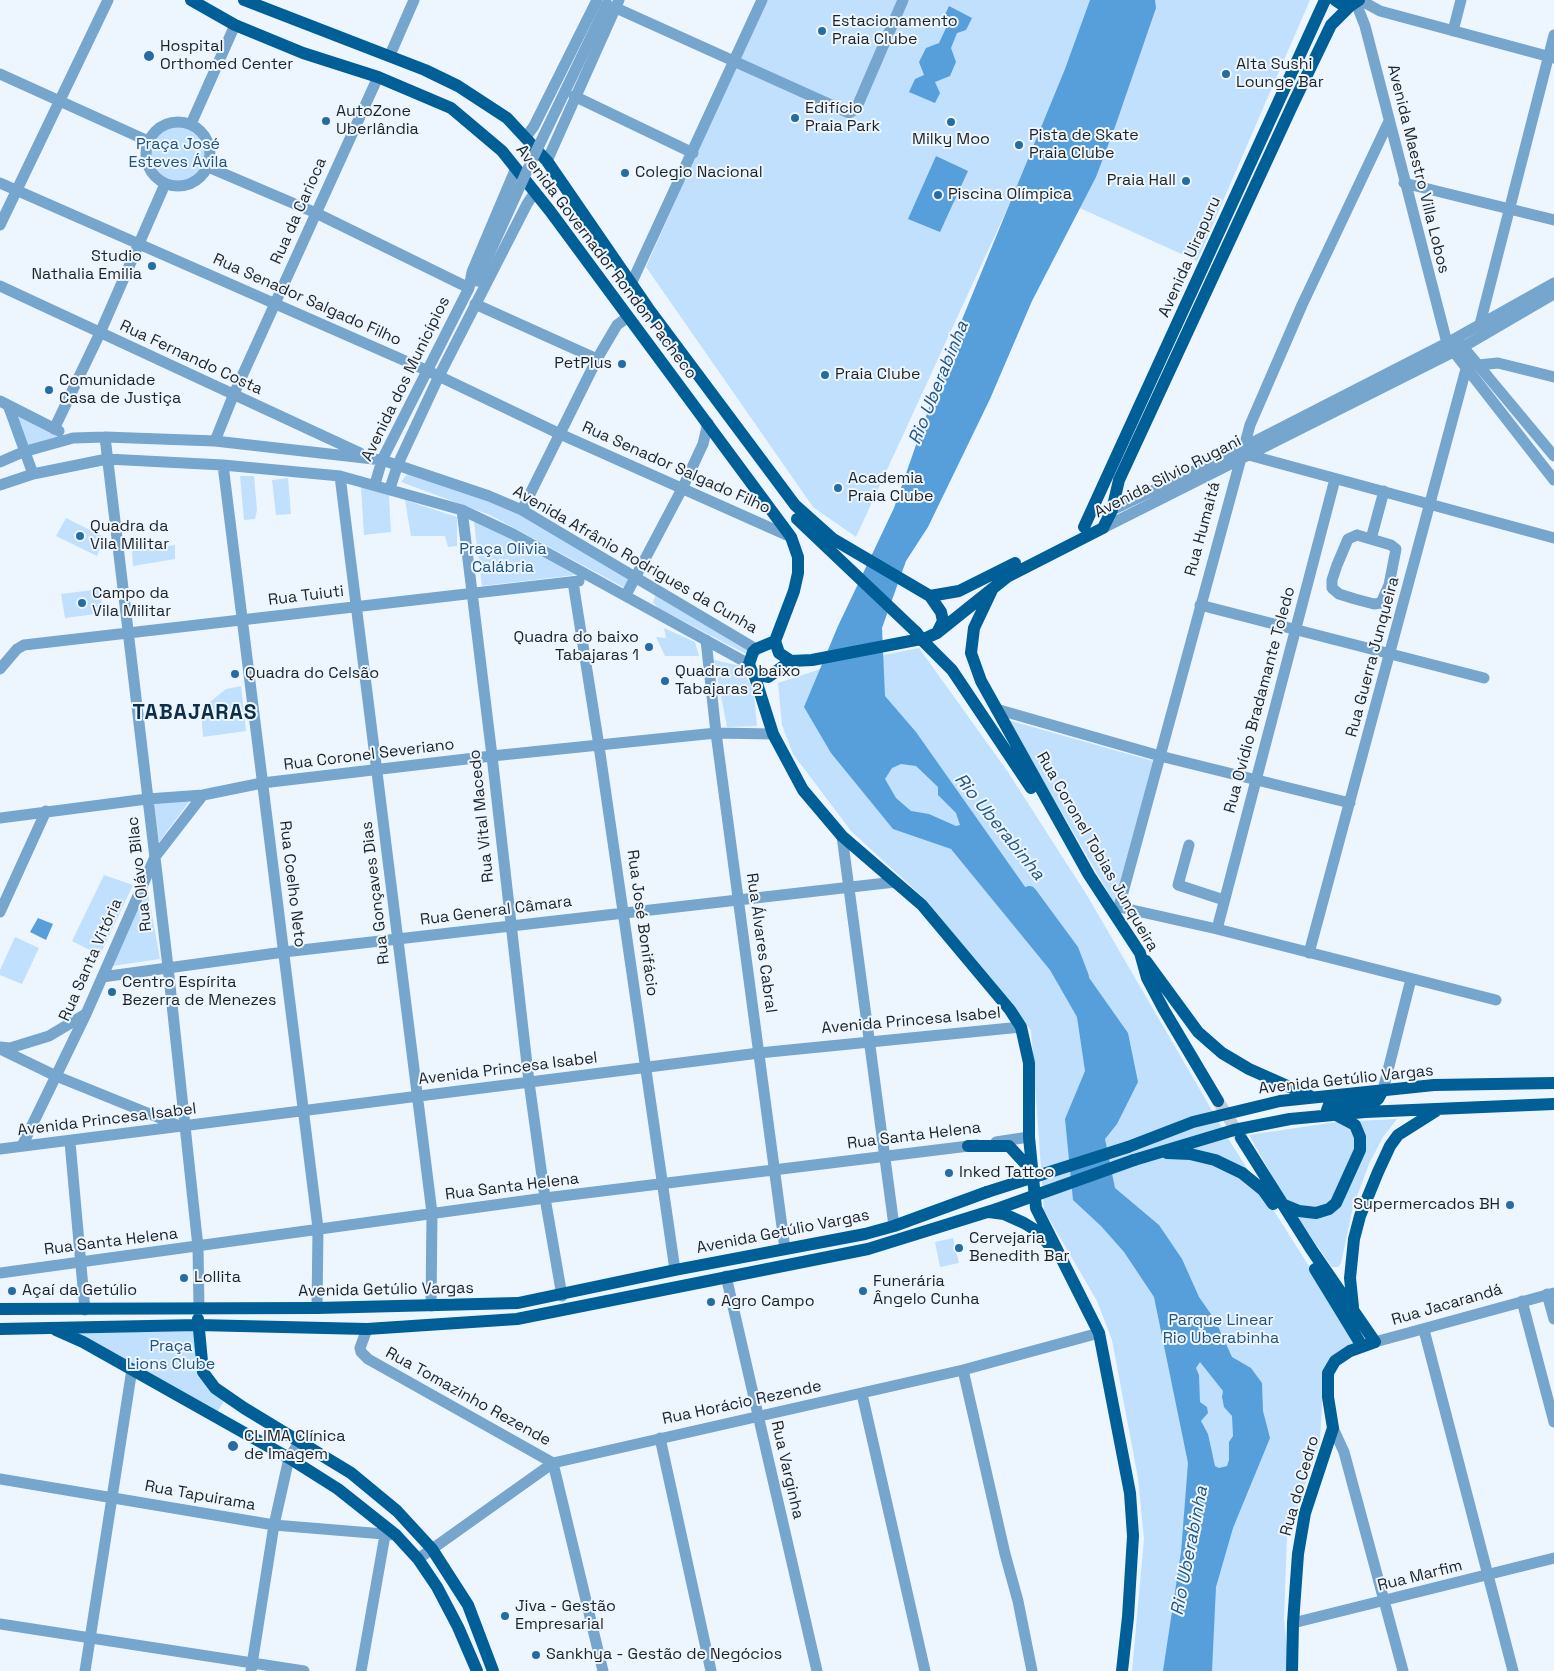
<!DOCTYPE html>
<html>
<head>
<meta charset="utf-8">
<style>
  body { margin:0 }
  canvas { display:block; background:#edf6fe }
</style>
</head>
<body>
<canvas width="1554" height="1671"></canvas>
<script>
const context = document.querySelector('canvas').getContext('2d');
context.lineJoin = 'round';
function fill(path, color) { context.fillStyle = color; context.fill(path, 'evenodd'); }
const poly = rows => new Path2D(rows.map(r => 'M' + r).join(''));
function stroke(path, color, width, dash) { context.strokeStyle = color; context.lineWidth = width; context.lineCap = dash ? 'butt' : 'round'; context.setLineDash(dash || []); context.stroke(path); }
function drawText(font, color, halo, rows, align = 'center') {
  context.font = font + ' "Space Grotesk",sans-serif'; context.lineWidth = 4; context.setLineDash([]); context.textBaseline = 'middle'; context.strokeStyle = halo; context.fillStyle = color; for (const [text, x, y, turn = 0] of rows) {
    context.save(); context.translate(x, y); context.rotate((+turn || 0) * Math.PI / 180); context.textAlign = isNaN(turn) ? turn : align; if (halo) context.strokeText(text, 0, 0); context.fillText(text, 0, 0); context.restore();
  }
}
fill(poly([
  [765,0,1310,0,1197,261,1020,181,856,537,813,507,646,267],
  '146 154a32 32 0 1 1 64 0a32 32 0 1 1-64 0Z',
  [11,409,52,430,68,437,24,450],
  [408,473,456,487,511,510,631,577,625,588,490,515,401,482],
  [240,476,254,476,257,510,255,519,244,520],
  [288,478,291,514,276,515,272,480],
  [361,487,389,495,391,532,364,535],
  [405,500,457,517,457,546,448,547,445,536,411,536],
  [66,518,104,537,97,556,56,536],
  [476,521,522,542,575,575,482,586,474,523],
  [175,545,175,559,133,566,132,551],
  [100,589,103,613,65,618,61,594],
  [656,594,751,649,746,654,658,608,653,602],
  [664,628,695,642,699,656,665,656,656,637,666,638],
  [919,648,1008,772,1088,897,1231,1143,1357,1342,1324,1368,1320,1441,1287,1537,1284,1619,1289,1671,1132,1671,1144,1539,1138,1478,1112,1340,1097,1301,1044,1210,1031,1030,927,901,851,831,793,754,782,725,778,683,833,665],
  [714,660,741,666,754,693,757,726,727,727],
  [241,686,246,731,203,737,201,709,226,689],
  [1008,720,1153,761,1115,904],
  [191,799,159,842,154,803],
  [104,875,133,885,100,955,72,941],
  [147,887,160,959,112,966],
  [15,937,39,948,22,984,0,975,0,970],
  [1397,1119,1383,1137,1369,1164,1353,1207,1341,1263,1338,1267,1332,1267,1318,1247,1306,1236,1249,1135,1336,1122],
  [953,1238,959,1263,940,1267,935,1242],
  [198,1325,203,1372,227,1396,215,1416,50,1328]
]), '#c0e0fd');
fill(poly([
  [1090,0,1155,0,1156,8,1116,124,1096,177,1032,301,990,399,928,527,906,561,882,628,885,696,916,732,1128,1033,1138,1082,1117,1124,1105,1139,1115,1188,1159,1225,1182,1259,1199,1297,1215,1320,1232,1357,1251,1368,1262,1383,1263,1411,1270,1438,1233,1528,1216,1587,1212,1671,1163,1671,1181,1552,1188,1463,1154,1297,1124,1252,1101,1226,1073,1200,1065,1119,1085,1071,1077,1017,1050,970,951,849,893,829,831,753,804,707,838,626,894,508,947,356,1065,69],
  [901,764,916,766,938,787,938,795,956,813,960,825,956,826,929,814,911,811,896,798,885,779,892,768],
  [1200,1362,1223,1391,1222,1397,1224,1407,1232,1416,1233,1436,1229,1442,1229,1460,1227,1466,1219,1468,1215,1466,1208,1434,1201,1421,1208,1413,1207,1407,1200,1402,1199,1375,1196,1368],
  [949,6,972,18,966,30,957,33,951,48,956,62,950,76,935,82,940,93,935,103,909,92,915,79,924,75,919,62,926,48,939,43,946,28,943,19],
  [936,156,968,171,940,232,908,219],
  [38,918,53,924,46,940,30,932]
]), '#579fda');
stroke(poly([
  [1029,894,1071,951,1081,977]
]), '#579fda', 16);
stroke(poly([
  [1218,1101,1241,1138]
]), '#c3ccd3', 12, [12, 6]);
stroke(poly([
  [1360,0,1380,11,1554,58],
  [1356,3,1365,26,1447,343,1554,480],
  [616,8,849,113,856,109,903,0],
  [1453,31,1461,0],
  [390,55,414,0],
  [0,74,148,141],
  [574,96,693,153],
  '146 154a32 32 0 1 1 64 0a32 32 0 1 1-64 0Z',
  [191,124,235,25],
  [526,137,534,126,597,0],
  [547,161,619,0],
  [208,167,316,213,469,288],
  [0,183,426,370,560,434,791,537],
  [1404,183,1554,220],
  [0,225,108,0],
  [631,284,762,0],
  [0,286,360,453],
  [475,304,597,359],
  [1480,324,1554,35],
  [1459,342,1554,456],
  [1478,365,1498,363,1554,377],
  [0,401,59,431],
  [8,405,33,474],
  [54,429,100,333,165,184],
  [105,437,168,967,198,1247,199,1309],
  [215,441,233,396,378,77],
  [1245,454,1554,538],
  [0,462,23,452,73,438,105,437,215,441,382,460,489,496,522,510,756,649],
  [223,465,318,1228,317,1308],
  [340,476,432,1213,431,1306],
  [375,484,382,460,469,288,472,272,516,168],
  [0,485,33,474,107,459,223,465,340,476,462,510,513,534,749,664],
  [390,488,398,464,439,376,527,204,535,192],
  [462,510,492,756,529,1082,545,1198,562,1296],
  [522,510,597,359,617,325,628,317],
  [1112,510,1242,448,1447,343,1554,283],
  [1103,528,1463,347,1554,294],
  [1357,535,1391,545,1396,549,1389,585,1381,603,1374,604,1355,599,1339,594,1332,588,1332,580,1337,565,1348,539,1357,535],
  [1371,539,1384,491],
  [573,582,599,746,675,1270],
  [626,595,683,487,703,444,708,423],
  [1200,605,1484,678],
  [706,640,716,733,785,1249],
  [0,669,17,649,24,645,579,581],
  [996,709,1160,756,1350,803],
  [0,818,147,799,203,795,262,783,492,756,716,733,773,734],
  [842,836,894,1226],
  [1189,845,1178,885,1224,900],
  [1119,907,1250,425,1302,305,1389,121],
  [1119,907,1217,929,1496,1000],
  [0,912,46,811],
  [1217,929,1335,479],
  [1309,953,1466,369],
  [102,977,284,952,895,882],
  [0,1047,10,1048,49,1036,84,1015],
  [0,1049,56,1076,182,1127],
  [1383,1090,1411,979],
  [70,1142,85,1310],
  [996,1142,1029,1137],
  [22,1146,86,1014,155,857,203,795],
  [0,1149,759,1053,1021,1027],
  [0,1273,545,1198,977,1145],
  [726,1276,817,1671],
  [1547,1294,1554,1319],
  [1522,1301,1554,1422],
  [367,1329,360,1348,361,1352,368,1359,553,1463,603,1671],
  [1424,1330,1513,1671],
  [1375,1342,1554,1293],
  [963,1370,1005,1554,1018,1601,1032,1671],
  [862,1394,925,1671],
  [1333,1428,1344,1452,1403,1671],
  [660,1438,711,1671],
  [0,1479,274,1525,396,1535],
  [418,1559,553,1463,963,1370,1099,1333],
  [1293,1623,1554,1558],
  [0,1624,304,1671],
  [85,1671,132,1369],
  [251,1671,274,1525,289,1458,300,1441],
  [361,1671,385,1535]
]), '#76a5ce', 11);
stroke(poly([
  [191,0,235,25,303,53,378,77,451,108,502,151,550,211,791,537,798,557,798,573,794,591,775,641],
  [244,0,425,70,458,86,507,118,547,161,648,308,795,505,833,539,930,596,941,612,943,621,937,633],
  [1335,0,1344,6,1350,6,1359,0],
  [797,519,916,632],
  [1084,527,1325,0],
  [992,590,974,628,971,653,981,681,1089,875,1140,953,1147,978,1164,1010,1218,1101],
  [930,596,959,591,1015,563],
  [775,641,756,649,753,652,749,664,752,672,754,674,768,677,791,661],
  [775,641,779,653,791,661],
  [923,641,952,670,1031,788],
  [791,661,812,660,926,638,937,633,1007,577,1103,528,1112,510,1119,480,1293,104,1331,25,1350,6],
  [754,674,773,734,803,790,842,836,922,905,1010,1010,1021,1027,1029,1063,1029,1137,1036,1208,1099,1333,1130,1493,1133,1536,1128,1617,1122,1671],
  [1146,961,1198,1032,1222,1053,1249,1069,1310,1096],
  [1332,1115,1327,1110,1329,1105,1374,1102,1378,1099,1383,1090],
  [1241,1138,1311,1249,1375,1342,1350,1351,1335,1361,1328,1373,1328,1397,1333,1428,1305,1513,1298,1554,1293,1623,1292,1671],
  [968,1146,1009,1146,1032,1171],
  [1128,1147,1193,1122,1280,1101,1434,1085,1554,1083],
  [1167,1153,1190,1154,1215,1160,1242,1173,1263,1190,1273,1204],
  [1134,1160,1234,1130,1290,1119,1365,1112,1554,1104],
  [1282,1204,1299,1211,1316,1213,1329,1209,1336,1203,1360,1150,1360,1137,1355,1125,1336,1115],
  [989,1212,1004,1214,1024,1223,1037,1231,1050,1246],
  [1315,1269,1362,1346],
  [1353,1307,1350,1278,1354,1239,1360,1216,1378,1172,1390,1146,1398,1135,1436,1111],
  [0,1309,317,1308,518,1303,675,1270,865,1234,894,1226,987,1192],
  [198,1319,203,1372,215,1388,244,1408,351,1473,397,1511,432,1549,468,1605,493,1671],
  [0,1329,198,1325,367,1329,517,1319,868,1249,997,1209],
  [56,1330,83,1342,289,1458,338,1489,396,1535,418,1559,437,1587,458,1627,477,1671]
]), '#015f98', 12);
stroke(poly([
  [477,281,531,162,607,4]
]), '#76a5ce', 11);
stroke(poly([
  [916,632,923,641],
  [987,1192,1128,1147],
  [997,1209,1134,1160]
]), '#015f98', 12);
for (const [x, y, r, color] of [
  [822,31,5,"#266ca1"],
  [149,56,6,"#266ca1"],
  [1226,74,5,"#266ca1"],
  [795,118,5,"#266ca1"],
  [326,121,5,"#266ca1"],
  [951,122,5,"#266ca1"],
  [1019,145,5,"#266ca1"],
  [625,173,5,"#266ca1"],
  [1186,181,5,"#266ca1"],
  [938,195,5,"#266ca1"],
  [152,266,5,"#266ca1"],
  [622,364,5,"#266ca1"],
  [825,375,5,"#266ca1"],
  [49,390,5,"#266ca1"],
  [838,488,5,"#266ca1"],
  [80,536,5,"#266ca1"],
  [82,603,5,"#266ca1"],
  [649,647,5,"#266ca1"],
  [235,674,5,"#266ca1"],
  [665,681,5,"#266ca1"],
  [112,992,5,"#266ca1"],
  [949,1173,5,"#266ca1"],
  [1510,1205,5,"#266ca1"],
  [959,1248,5,"#266ca1"],
  [184,1278,5,"#266ca1"],
  [12,1291,5,"#266ca1"],
  [863,1291,5,"#266ca1"],
  [711,1302,5,"#266ca1"],
  [233,1446,6,"#266ca1"],
  [505,1616,5,"#266ca1"],
  [536,1655,5,"#266ca1"]
]) { const dot = new Path2D(); dot.arc(x, y, r, 0, 2 * Math.PI); context.fillStyle = color; context.fill(dot); stroke(dot, '#edf6fe', 2); }
drawText('16px', '#1d2226', '#edf6fe', [
  ["Estacionamento",832,22],
  ["Praia Clube",832,40],
  ["Hospital",160,47],
  ["Orthomed Center",160,65],
  ["Alta Sushi",1236,65],
  ["Lounge Bar",1236,83],
  ["Edifício",805,109],
  ["Praia Park",805,127],
  ["AutoZone",336,112],
  ["Uberlândia",336,130],
  ["Pista de Skate",1029,136],
  ["Praia Clube",1029,154],
  ["Milky Moo",951,140,"center"],
  ["Colegio Nacional",635,173],
  ["Praia Hall",1176,181,"right"],
  ["Piscina Olímpica",948,195],
  ["Studio",142,257,"right"],
  ["Nathalia Emilia",142,275,"right"],
  ["PetPlus",612,364,"right"],
  ["Praia Clube",835,375],
  ["Comunidade",59,381],
  ["Casa de Justiça",59,399],
  ["Academia",848,479],
  ["Praia Clube",848,497],
  ["Quadra da",90,527],
  ["Vila Militar",90,545],
  ["Campo da",92,594],
  ["Vila Militar",92,612],
  ["Quadra do baixo",639,638,"right"],
  ["Tabajaras 1",639,656,"right"],
  ["Quadra do baixo",675,672],
  ["Tabajaras 2",675,690],
  ["Quadra do Celsão",245,674],
  ["Centro Espírita",122,983],
  ["Bezerra de Menezes",122,1001],
  ["Inked Tattoo",959,1173],
  ["Supermercados BH",1500,1205,"right"],
  ["Cervejaria",969,1239],
  ["Benedith Bar",969,1257],
  ["Lollita",194,1278],
  ["Funerária",873,1282],
  ["Ângelo Cunha",873,1300],
  ["Açaí da Getúlio",22,1291],
  ["Agro Campo",721,1302],
  ["CLIMA Clínica",244,1437],
  ["de Imagem",244,1455],
  ["Jiva - Gestão",515,1607],
  ["Empresarial",515,1625],
  ["Sankhya - Gestão de Negócios",546,1655]
], 'left');
drawText('16px', '#20547c', '#edf6fe', [
  ["Praça José",178,145],
  ["Esteves Ávila",178,163],
  ["Praça Olivia",503,550],
  ["Calábria",503,568],
  ["Parque Linear",1221,1321],
  ["Rio Uberabinha",1221,1339],
  ["Praça",171,1347],
  ["Lions Clube",171,1365]
]);
drawText('16px', '#1d2226', '#edf6fe', [
  ["Avenida Maestro Villa Lobos",1418,169,76],
  ["Rua da Carioca",299,211,-66],
  ["Avenida Uirapuru",1190,257,-66],
  ["Avenida Governador Rondon Pacheco",606,262,53],
  ["Rua Senador Salgado Filho",307,300,24],
  ["Rua Fernando Costa",191,358,25],
  ["Avenida dos Municípios",406,379,-64],
  ["Rua Senador Salgado Filho",676,468,24],
  ["Avenida Silvio Rugani",1168,477,-27],
  ["Rua Humaitá",1203,529,-75],
  ["Avenida Afrânio Rodrigues da Cunha",635,560,30],
  ["Rua Tuiuti",306,596,-7],
  ["Rua Guerra Junqueira",1373,657,-75],
  ["Rua Ovídio Bradamante Toledo",1260,700,-75],
  ["Rua Coronel Severiano",369,755,-7],
  ["Rua Vital Macedo",482,816,-96],
  ["Rua Coronel Tobias Junqueira",1097,852,60],
  ["Rua Olávo Bilac",140,874,-97],
  ["Rua Coelho Neto",292,884,83],
  ["Rua Gonçaves Dias",376,893,-97],
  ["Rua General Câmara",496,911,-7],
  ["Rua José Bonifácio",642,923,82],
  ["Rua Álvares Cabral",761,943,82],
  ["Rua Santa Vitória",91,960,-66],
  ["Avenida Princesa Isabel",911,1021,-5],
  ["Avenida Princesa Isabel",508,1069,-7],
  ["Avenida Getúlio Vargas",1346,1080,-6],
  ["Avenida Princesa Isabel",107,1120,-7],
  ["Rua Santa Helena",914,1136,-7],
  ["Rua Santa Helena",512,1187,-7],
  ["Avenida Getúlio Vargas",783,1232,-11],
  ["Rua Santa Helena",111,1242,-7],
  ["Avenida Getúlio Vargas",386,1290,-1],
  ["Rua Jacarandá",1447,1305,-16],
  ["Rua Tomazinho Rezende",468,1397,29],
  ["Rua Horácio Rezende",742,1403,-12],
  ["Rua Varginha",787,1470,77],
  ["Rua do Cedro",1300,1486,-74],
  ["Rua Tapuirama",200,1496,10],
  ["Rua Marfim",1420,1576,-14]
]);
drawText('italic 18px', '#245780', '#edf6fe', [
  ["Rio Uberabinha",939,383,-68],
  ["Rio Uberabinha",999,827,51],
  ["Rio Uberabinha",1190,1551,-79]
]);
context.letterSpacing = '1px';
drawText('bold 21px', '#0e2f49', '#edf6fe', [
  ["TABAJARAS",195,713]
]);
context.letterSpacing = '0px';
</script>
</body>
</html>
